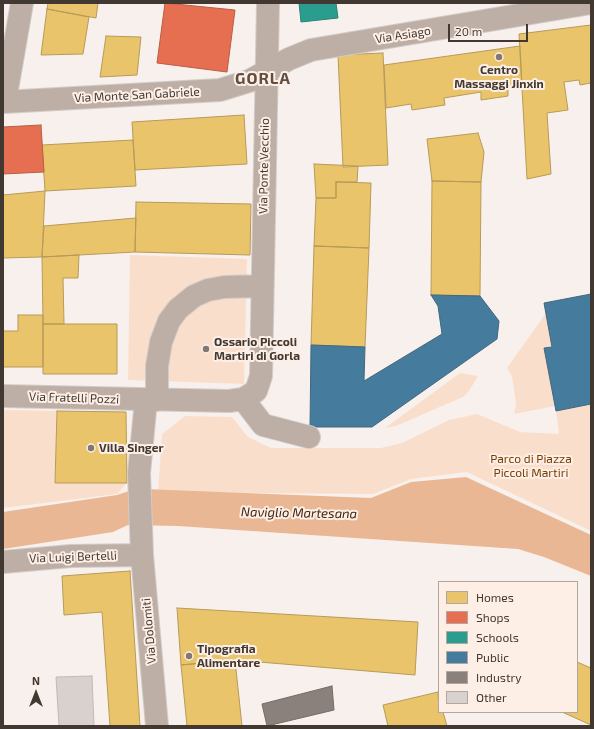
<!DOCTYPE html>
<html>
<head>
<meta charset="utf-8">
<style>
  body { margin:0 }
  #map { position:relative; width:594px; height:729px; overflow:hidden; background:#f8f0ec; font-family:"Exo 2",sans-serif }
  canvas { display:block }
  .frame { position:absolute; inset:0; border:4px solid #413832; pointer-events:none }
  .legend { position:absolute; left:438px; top:581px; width:140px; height:132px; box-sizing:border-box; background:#feefe6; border:1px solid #b2a69e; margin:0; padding:5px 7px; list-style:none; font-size:12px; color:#413832 }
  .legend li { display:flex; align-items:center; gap:8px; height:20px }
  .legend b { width:20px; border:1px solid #b2a69e }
  .north { position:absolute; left:16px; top:673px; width:40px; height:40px; -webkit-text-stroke:3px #feefe6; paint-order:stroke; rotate:0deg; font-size:11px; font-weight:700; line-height:16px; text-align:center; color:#413832 }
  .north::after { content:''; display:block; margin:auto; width:14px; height:18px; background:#413832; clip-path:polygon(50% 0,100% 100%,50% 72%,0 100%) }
  .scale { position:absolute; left:448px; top:24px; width:80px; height:18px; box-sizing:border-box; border:2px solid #413832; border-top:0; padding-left:5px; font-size:12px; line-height:14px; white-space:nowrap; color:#413832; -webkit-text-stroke:3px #feefe6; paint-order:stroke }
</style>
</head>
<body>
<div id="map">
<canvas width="594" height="729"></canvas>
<div class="frame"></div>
<ul class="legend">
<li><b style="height:11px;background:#e9c46a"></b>Homes</li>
<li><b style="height:11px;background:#e76f51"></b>Shops</li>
<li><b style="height:11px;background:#2a9d8f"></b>Schools</li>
<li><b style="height:11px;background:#457b9d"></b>Public</li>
<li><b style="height:11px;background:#8a817c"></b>Industry</li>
<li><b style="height:11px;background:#d9d1cd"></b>Other</li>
</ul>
<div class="north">N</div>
<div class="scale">20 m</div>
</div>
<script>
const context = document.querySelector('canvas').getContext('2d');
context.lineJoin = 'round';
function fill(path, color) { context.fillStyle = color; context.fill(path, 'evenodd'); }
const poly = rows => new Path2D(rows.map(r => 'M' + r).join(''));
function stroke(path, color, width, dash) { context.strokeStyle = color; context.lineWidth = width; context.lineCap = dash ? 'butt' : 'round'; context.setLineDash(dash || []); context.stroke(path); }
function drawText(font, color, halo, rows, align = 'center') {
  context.font = font + ' "Exo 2",sans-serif'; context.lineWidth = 4; context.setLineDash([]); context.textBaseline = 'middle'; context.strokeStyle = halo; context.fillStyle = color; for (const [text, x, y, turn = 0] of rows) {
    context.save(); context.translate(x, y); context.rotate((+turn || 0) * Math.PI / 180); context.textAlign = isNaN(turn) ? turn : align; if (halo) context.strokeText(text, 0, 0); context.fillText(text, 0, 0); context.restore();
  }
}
fill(poly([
  [130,255,247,259,244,384,128,380],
  [546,313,552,347,544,348,555,406,514,414,516,404,512,376,507,368],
  [460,373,478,376,469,391,463,397,396,426,385,428],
  [591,404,591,531,467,472,411,479,373,494,158,492,162,434,185,416,232,417,248,437,271,448,381,448,402,443,449,420,477,414,520,432,559,434,556,411],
  [3,410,57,411,55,483,127,483,117,494,3,508]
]), '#fadecc');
fill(poly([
  [466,477,591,535,591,576,544,557,518,549,178,526,128,525,113,532,3,549,3,512,117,495,129,491,145,489,371,498,411,482]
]), '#eab795');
const homes = poly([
  [48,3,98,3,96,18,47,9,48,3],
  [47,9,89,17,83,54,41,55,47,9],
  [591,25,591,83,580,85,579,80,564,82,568,110,547,113,551,174,527,179,519,34,591,25],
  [106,36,141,37,137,75,100,77,106,36],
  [520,46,522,86,508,88,508,96,481,100,481,92,444,98,445,105,412,110,411,104,386,108,384,65,520,46],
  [383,53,388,165,343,167,338,55,383,53],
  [244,115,247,164,135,170,132,122,244,115],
  [478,133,484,152,481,182,432,181,427,139,478,133],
  [133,140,136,186,45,191,42,145,133,140],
  [314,164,358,166,357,182,336,182,336,198,316,198,314,164],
  [432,181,481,182,480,296,431,295,432,181],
  [336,182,371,183,369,248,314,246,316,198,336,198,336,182],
  [45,191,42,257,3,258,3,195,45,191],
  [136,202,251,204,250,255,135,252,136,202],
  [136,218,135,252,42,257,44,226,136,218],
  [314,246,369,248,365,347,311,345,314,246],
  [79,255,78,278,63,278,64,324,43,324,42,257,79,255],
  [18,315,43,315,43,367,3,367,3,331,18,331,18,315],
  [43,324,117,324,117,374,43,374,43,324],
  [57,411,126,412,127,483,55,483,57,411],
  [130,571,140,726,110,726,102,612,64,615,62,576,130,571],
  [177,608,418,622,415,675,235,660,181,665,177,608],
  [235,660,242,726,187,726,181,665,235,660],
  [577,662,591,668,591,725,562,712,577,712,577,662],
  [438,692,439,712,443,712,447,726,388,726,383,705,438,692]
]);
fill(homes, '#e9c46a');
stroke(homes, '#b79a59', 1);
const shops = poly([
  [165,3,235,10,227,72,157,63,165,3],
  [41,125,44,172,3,174,3,127,41,125]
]);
fill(shops, '#e76f51');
stroke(shops, '#b55e48', 1);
const schools = poly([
  [299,3,336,3,338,18,301,22,299,3]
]);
fill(schools, '#2a9d8f');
stroke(schools, '#317f73', 1);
const public = poly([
  [591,294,591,404,556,411,544,348,552,347,544,303,591,294],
  [431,295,480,296,499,321,497,339,372,427,310,427,311,345,365,347,364,381,442,334,438,306,431,295]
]);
fill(public, '#457b9d');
stroke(public, '#44677d', 1);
const industry = poly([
  [332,686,334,710,267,726,262,704,332,686]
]);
fill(industry, '#8a817c');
stroke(industry, '#746b66', 1);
const building = poly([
  [92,676,94,726,59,726,56,677,92,676]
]);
fill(building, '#d9d1cd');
stroke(building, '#c1b9b4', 1);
const minor = poly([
  [5,101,22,3],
  [3,102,220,90,249,81,289,59,311,50,591,3],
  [3,396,229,401,243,399,256,391,261,376,268,3],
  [243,399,263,425,309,437],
  [146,400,139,473,142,555,157,726],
  [157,400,157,366,161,342,169,321,178,309,194,296,208,290,224,287,262,286],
  [3,562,71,556,142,555]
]);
stroke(minor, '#d3ccc8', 24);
stroke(minor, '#bdafa6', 22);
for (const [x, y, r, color] of [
  [499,57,4,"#817873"],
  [206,349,4,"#817873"],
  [91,448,4,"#817873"],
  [189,656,4,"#817873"]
]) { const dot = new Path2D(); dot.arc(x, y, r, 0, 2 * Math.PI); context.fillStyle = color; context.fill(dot); stroke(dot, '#feefe6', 1.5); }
drawText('12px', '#413832', '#feefe6', [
  ["Via Asiago",403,35,-9],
  ["Via Monte San Gabriele",137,95,-3],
  ["Via Ponte Vecchio",264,166,-89],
  ["Via Fratelli Pozzi",74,398,2],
  ["Via Luigi Bertelli",73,557,-2],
  ["Via Dolomiti",149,631,-95]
]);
drawText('bold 12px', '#413832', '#feefe6', [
  ["Centro",499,70,"center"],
  ["Massaggi Jinxin",499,84,"center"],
  ["Ossario Piccoli",214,342],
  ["Martiri di Gorla",214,356],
  ["Villa Singer",99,448],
  ["Tipografia",197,649],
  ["Alimentare",197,663]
], 'left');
drawText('12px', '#7a3c00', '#feefe6', [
  ["Parco di Piazza",531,459],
  ["Piccoli Martiri",531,473]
]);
drawText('italic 13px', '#3f230e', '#feefe6', [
  ["Naviglio Martesana",299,513,1]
]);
context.letterSpacing = '1px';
drawText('bold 16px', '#614e41', '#feefe6', [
  ["GORLA",263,79]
]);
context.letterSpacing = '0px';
</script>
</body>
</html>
